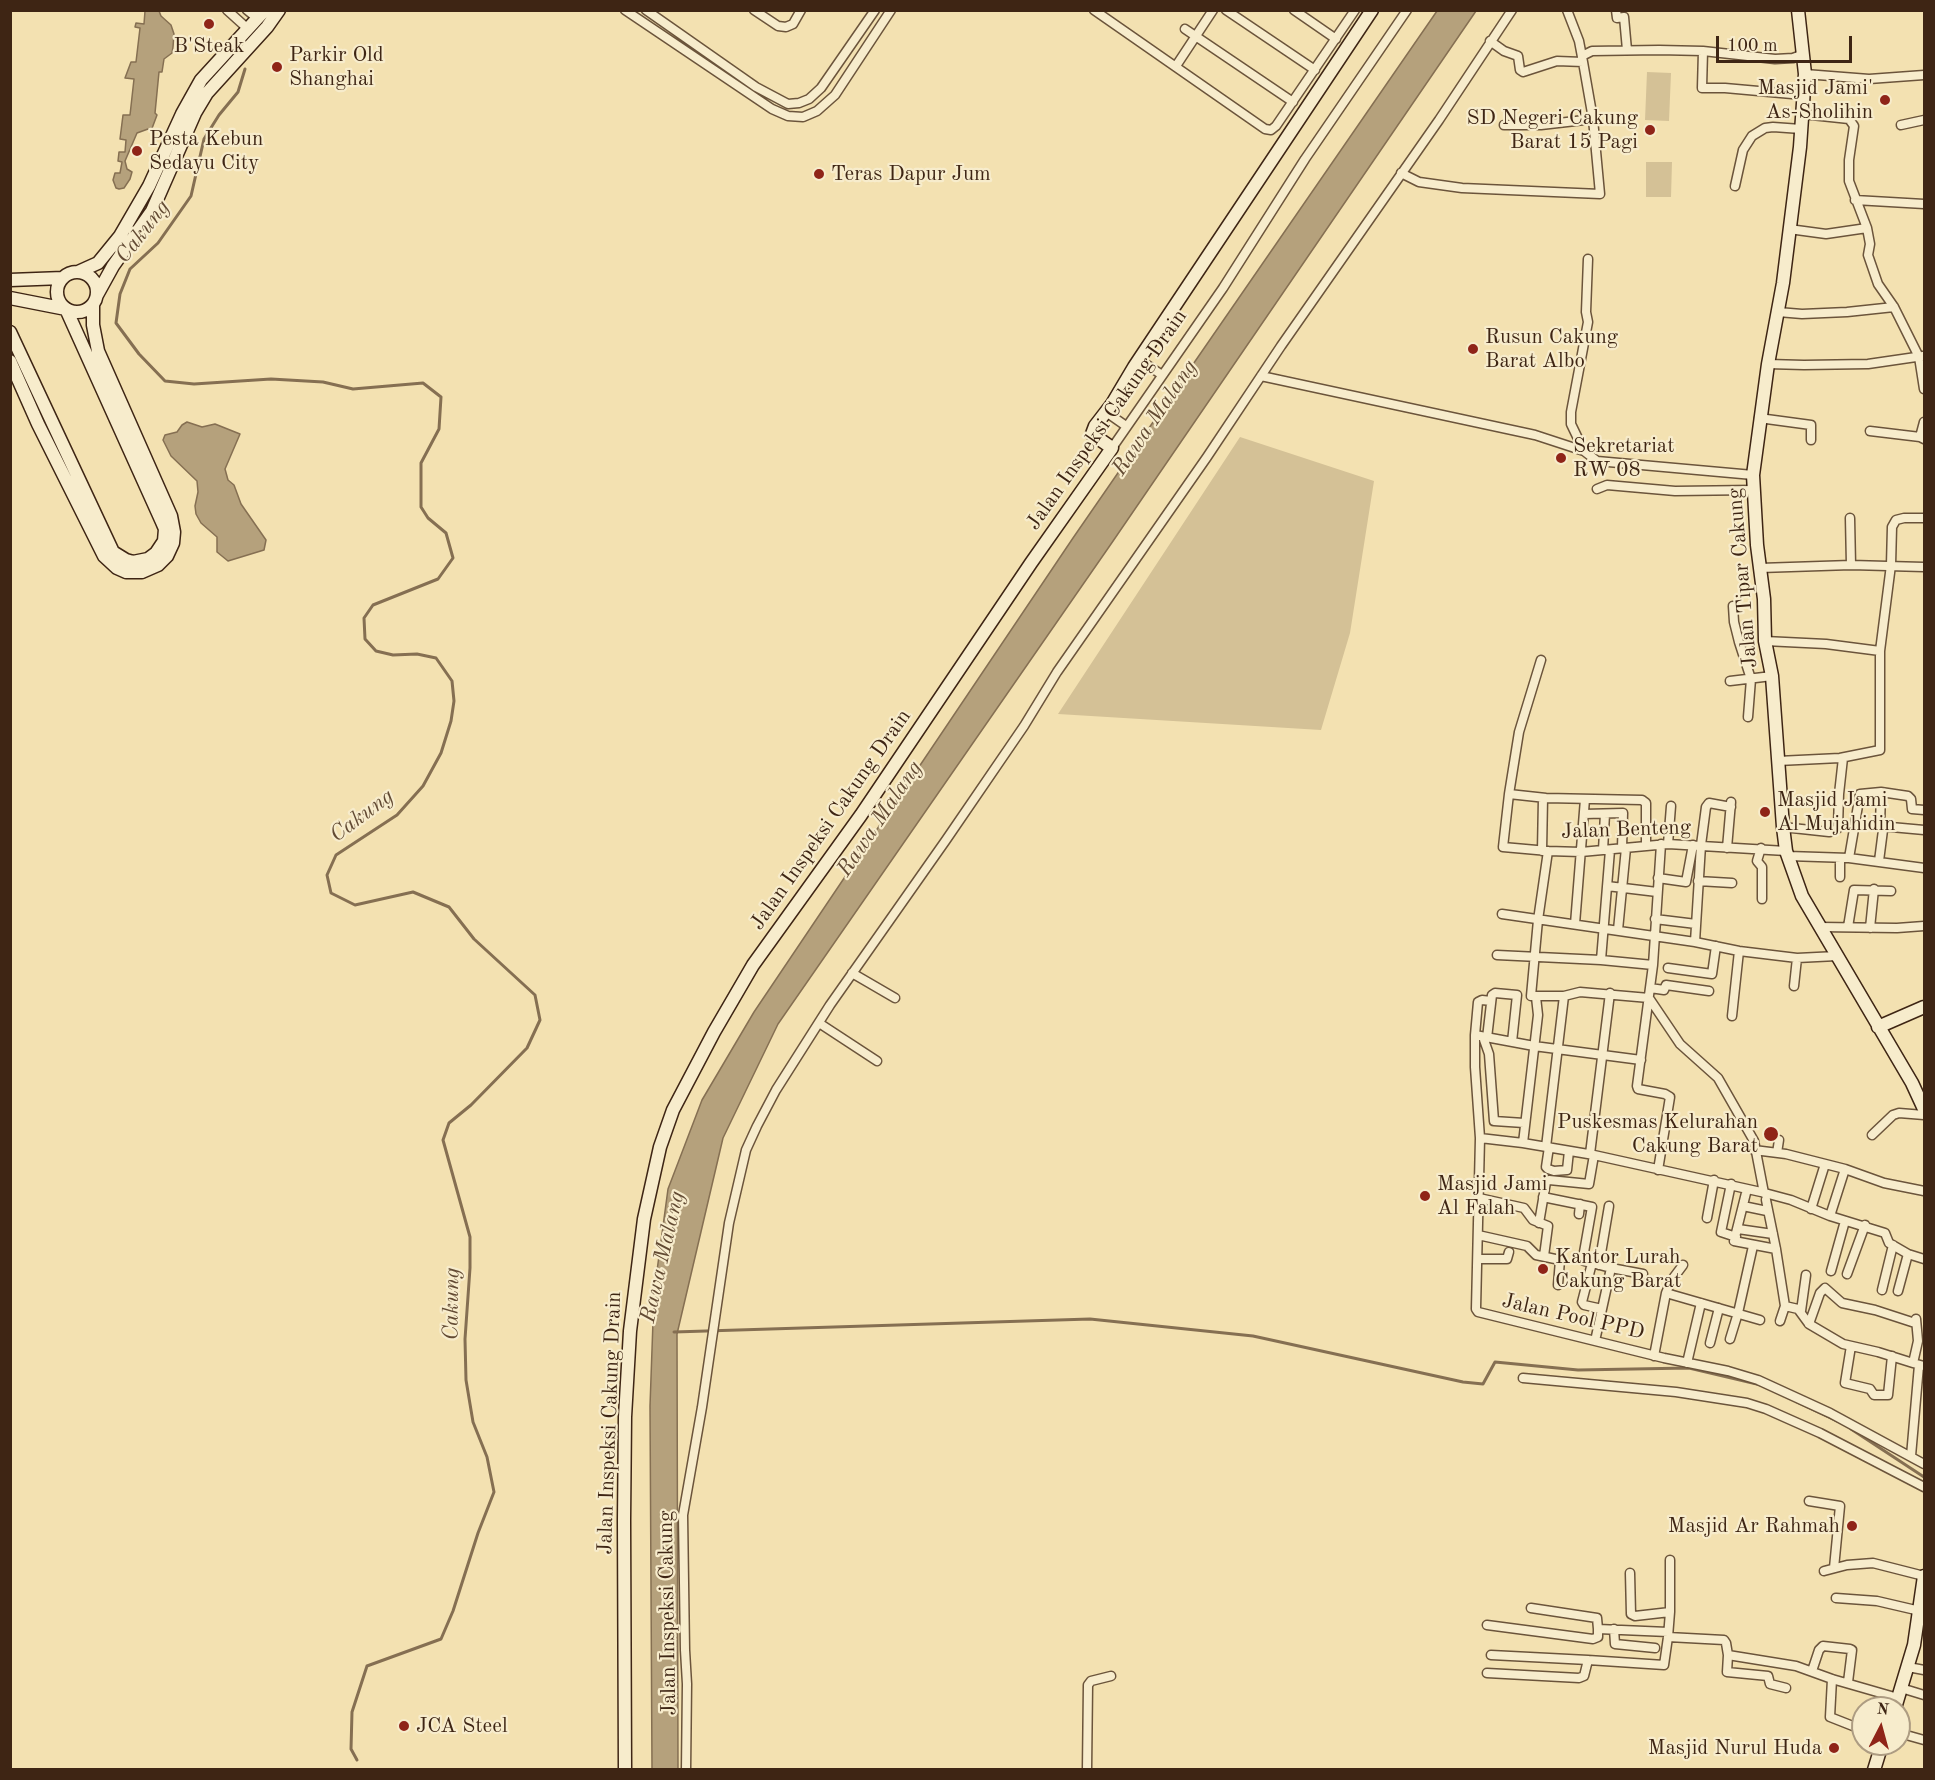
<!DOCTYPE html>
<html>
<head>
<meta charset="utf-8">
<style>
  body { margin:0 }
  #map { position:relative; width:1935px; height:1780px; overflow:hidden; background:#f3e1b1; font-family:"Old Standard TT",serif }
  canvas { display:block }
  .frame { position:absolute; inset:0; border:12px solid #3e2514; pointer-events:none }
  .north { position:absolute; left:1851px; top:1696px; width:60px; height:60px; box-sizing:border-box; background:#f7eccc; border:2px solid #ad9c82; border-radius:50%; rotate:6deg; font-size:16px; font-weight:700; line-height:24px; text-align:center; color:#3e2514 }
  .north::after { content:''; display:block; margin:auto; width:21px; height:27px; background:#8f2418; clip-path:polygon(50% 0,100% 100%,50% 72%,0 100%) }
  .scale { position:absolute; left:1716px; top:36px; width:136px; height:27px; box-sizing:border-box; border:3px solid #3e2514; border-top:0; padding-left:8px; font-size:18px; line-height:21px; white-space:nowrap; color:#3e2514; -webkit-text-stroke:4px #f7eccc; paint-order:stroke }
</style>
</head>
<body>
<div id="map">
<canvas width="1935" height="1780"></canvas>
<div class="frame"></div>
<div class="north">N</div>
<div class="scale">100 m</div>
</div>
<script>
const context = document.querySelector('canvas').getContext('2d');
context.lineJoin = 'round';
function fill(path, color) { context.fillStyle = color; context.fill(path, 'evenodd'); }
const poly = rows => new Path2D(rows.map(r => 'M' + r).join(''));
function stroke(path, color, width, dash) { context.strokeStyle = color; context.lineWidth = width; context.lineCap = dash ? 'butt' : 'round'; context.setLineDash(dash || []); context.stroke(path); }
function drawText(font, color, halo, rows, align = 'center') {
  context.font = font + ' "Old Standard TT",serif'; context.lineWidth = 4.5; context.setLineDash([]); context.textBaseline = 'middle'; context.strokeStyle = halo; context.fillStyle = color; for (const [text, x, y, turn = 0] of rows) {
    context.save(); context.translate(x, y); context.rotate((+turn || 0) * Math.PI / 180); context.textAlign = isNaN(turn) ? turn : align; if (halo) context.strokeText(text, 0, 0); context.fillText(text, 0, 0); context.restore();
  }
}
fill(poly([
  [1647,72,1671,73,1669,121,1645,120],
  [1646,162,1672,162,1671,197,1646,197],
  [1240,437,1374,481,1350,633,1321,730,1058,714]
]), '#d4c196');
const water = poly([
  [145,11,159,11,161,16,171,25,174,34,173,47,172,53,164,59,162,72,159,72,155,113,157,115,151,131,148,129,137,133,125,161,127,169,132,172,130,179,124,188,119,189,116,188,113,180,115,173,120,173,122,162,118,161,119,152,125,152,126,140,120,139,123,115,130,115,134,79,125,78,131,62,136,62,140,28,135,27,136,23,144,24,145,11],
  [1437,11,1476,11,1111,544,778,1024,723,1138,677,1334,678,1769,652,1769,650,1406,654,1293,668,1189,702,1100,754,1012,1073,538,1437,11],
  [187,422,202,427,215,424,240,434,225,469,228,480,234,485,241,504,266,540,264,550,228,561,217,552,217,537,201,523,196,514,195,506,198,492,197,481,171,456,163,440,165,435,177,432,182,425,187,422]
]);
fill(water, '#b5a17c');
stroke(water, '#856f52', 1.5);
stroke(poly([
  [245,69,238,92,219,115,204,139,191,196,158,243,130,269,120,294,116,323,139,354,165,381,194,384,271,379,323,382,353,389,423,383,441,397,439,429,421,463,421,507,428,518,446,533,453,558,438,579,373,605,364,618,365,639,376,651,393,655,417,654,436,658,452,681,454,701,451,721,441,753,423,786,397,815,336,855,327,875,331,893,355,905,413,892,449,907,474,939,535,995,540,1020,527,1048,471,1105,449,1123,443,1140,470,1237,470,1268,465,1339,466,1380,473,1422,487,1457,494,1492,478,1533,453,1611,441,1639,367,1666,352,1712,351,1749,357,1760],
  [674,1332,1090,1319,1253,1336,1463,1382,1483,1384,1495,1362,1578,1370,1689,1368,1761,1385],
  [1797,1402,1837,1421],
  [1851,1429,1924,1477]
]), '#856f52', 3);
const street = poly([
  [227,10,248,29],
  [247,10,258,19],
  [625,10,772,109,788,116,803,117,817,111,835,95,891,10],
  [646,10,756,87,788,104,799,103,809,99,821,88,875,10],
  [754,10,778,26,786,27,793,24,801,10],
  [1094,10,1265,129,1271,130,1276,126,1355,10],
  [1226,10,1315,70],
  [1294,10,1336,39],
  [1616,10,1617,18,1624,17,1627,50],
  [1185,29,1293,102],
  [1490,41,1504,51,1518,56,1520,70,1523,72,1557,61,1583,62],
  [1703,51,1702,88,1725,88,1803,95],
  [1582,56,1592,51,1659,50,1703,51,1775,59,1793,58,1804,54],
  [1176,66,1213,10],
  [1805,74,1869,79,1924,75],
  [1802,114,1849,119,1854,126,1849,160,1849,181,1867,228,1870,244,1868,255,1878,284,1894,307,1919,357,1924,389],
  [1504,125,1541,125,1593,119],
  [1901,125,1924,120],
  [1401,173,1419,182,1462,188,1600,194,1593,119,1583,62,1579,41,1567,10],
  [1735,186,1743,150,1752,136,1765,128,1773,127,1801,129],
  [1855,200,1924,204],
  [1789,229,1826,234,1867,228],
  [1588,259,1586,312,1588,322,1571,412,1571,424,1584,451,1597,461,1753,475],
  [1778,312,1802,314,1847,312,1894,307],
  [1140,360,1162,375],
  [1768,364,1804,365,1868,364,1923,356],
  [1261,376,1535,435,1584,451],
  [1106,412,1126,426],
  [1759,418,1811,425,1811,440],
  [1924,422,1920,437,1924,439],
  [1870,431,1920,437],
  [1112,448,1223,288,1305,159,1407,10],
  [1597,489,1607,485,1675,491,1754,490],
  [1850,518,1851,565],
  [1760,568,1851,565,1924,567],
  [1733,606,1734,622,1739,642,1751,679,1748,717],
  [1765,641,1826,644,1880,651],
  [1541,660,1519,732,1509,794,1503,847,1548,851,1581,852,1668,844,1786,851],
  [1730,681,1772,676],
  [1778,761,1840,758,1880,750,1880,651,1891,565,1892,527,1896,520,1904,518,1924,518],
  [1509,794,1546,798,1642,800,1646,803,1646,845],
  [1584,814,1623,813,1622,848],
  [1880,826,1924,830],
  [1783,827,1829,832,1834,831,1838,828,1839,794,1843,758],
  [1668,844,1671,806],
  [1727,848,1731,802],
  [1761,848,1757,861,1762,867,1762,899],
  [1603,850,1605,814],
  [1542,851,1543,798],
  [1548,851,1538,920,1531,996,1564,996,1580,992,1649,998,1680,1044,1718,1078,1754,1141,1764,1193],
  [1788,856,1849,858,1924,868],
  [1849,858,1860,794,1881,792,1908,796,1911,799,1912,809,1924,810],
  [1879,861,1883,830,1880,826,1881,792],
  [1840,877,1840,858],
  [1658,878,1686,882,1693,845],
  [1698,881,1732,883],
  [1607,886,1657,892],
  [1502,914,1695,942,1739,951,1797,958,1837,956],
  [1655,919,1696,924],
  [1575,924,1585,799],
  [1819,927,1897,928,1924,926],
  [1848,927,1854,890,1891,891],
  [1870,928,1874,889],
  [1618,930,1626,848],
  [1695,942,1701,845,1706,807,1709,803,1731,807],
  [1497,955,1601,960,1653,965],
  [1601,960,1610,850],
  [1668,968,1712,974,1716,946],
  [852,973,895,998],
  [1794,986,1797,958],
  [1650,988,1664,990,1666,985,1709,991],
  [1491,1001,1482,1000,1478,1002,1475,1035,1475,1067,1480,1138,1476,1309,1478,1312,1664,1358,1728,1371,1758,1380,1830,1413,1924,1464],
  [1732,1016,1739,951],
  [819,1023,877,1061],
  [1475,1035,1534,1046,1641,1060],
  [1483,1037,1489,1054,1494,1121,1524,1123],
  [1487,1038,1492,995,1495,993,1517,995,1512,1042],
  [1872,1135,1893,1115,1899,1113,1924,1115],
  [1480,1138,1523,1143,1594,1155,1761,1192,1791,1200,1830,1216,1885,1233,1889,1243,1908,1254,1924,1259],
  [1523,1143,1538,1015,1536,997],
  [1546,1147,1564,996],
  [1549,1147,1546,1167,1548,1169,1554,1171,1567,1170,1569,1151],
  [1754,1150,1786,1154,1845,1169,1884,1183,1924,1191],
  [1777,1153,1779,1140],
  [1590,1154,1610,993],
  [1658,1170,1670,1097,1665,1094,1638,1089,1637,1086,1653,965,1661,844],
  [1731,1184,1721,1232,1736,1237],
  [1747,1189,1734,1241,1776,1249],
  [1543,1197,1592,1207,1583,1258,1584,1261,1592,1263],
  [1479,1198,1524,1208,1533,1220,1548,1226,1544,1256],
  [1766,1200,1776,1249,1785,1306,1780,1321],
  [1743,1206,1767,1211],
  [1811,1209,1825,1164],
  [1579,1214,1580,1204],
  [1830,1216,1845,1169],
  [1707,1218,1714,1180],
  [1539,1223,1546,1182,1549,1180,1589,1184,1594,1155],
  [1738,1229,1773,1234],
  [1478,1235,1527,1246,1536,1255,1560,1260,1558,1285],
  [1478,1259,1507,1259,1509,1252],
  [1599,1265,1609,1206],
  [1831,1271,1845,1221],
  [1847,1274,1865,1225],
  [1882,1290,1893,1245],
  [1898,1291,1908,1254],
  [1666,1293,1760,1320],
  [1785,1306,1798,1309,1809,1324,1843,1344,1878,1352,1913,1363],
  [1602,1309,1584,1305,1582,1302,1592,1263,1611,1268],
  [1801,1311,1806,1275],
  [1916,1319,1918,1341,1913,1363,1924,1366],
  [1809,1324,1820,1293,1825,1288,1842,1303,1875,1310,1915,1323],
  [1730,1339,1738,1313,1753,1246],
  [1595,1341,1611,1268,1643,1274],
  [1710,1343,1719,1308],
  [1851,1346,1845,1383,1870,1389,1874,1395,1888,1395,1892,1356],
  [1654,1356,1666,1293,1671,1281,1683,1265],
  [1687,1363,1701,1303],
  [1523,1378,1676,1392,1747,1403,1766,1409,1820,1433,1924,1487],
  [1911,1456,1919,1365],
  [1809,1501,1840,1506,1834,1568],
  [1670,1560,1670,1612,1668,1637,1724,1640,1726,1643,1728,1655,1727,1672,1768,1676,1770,1684,1786,1688],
  [1824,1571,1847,1565,1873,1563,1924,1576],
  [1630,1573,1631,1614,1635,1616,1670,1612],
  [1836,1598,1877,1601,1920,1611],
  [1531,1608,1597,1618,1598,1629],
  [1487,1625,1593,1639,1598,1637,1598,1629,1668,1632],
  [1614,1629,1615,1644,1655,1648],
  [1728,1655,1796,1666,1832,1679,1898,1698],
  [1588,1660,1664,1665,1668,1637],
  [1908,1667,1924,1670],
  [1812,1671,1819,1650,1823,1646,1850,1649,1852,1650,1848,1682],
  [1487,1673,1579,1678,1584,1676,1588,1660,1491,1655],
  [1832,1679,1830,1717,1863,1730],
  [1901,1688,1924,1695],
  [1899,1733,1924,1740],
  [686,1770,687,1684,685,1650,683,1515,702,1407,729,1223,746,1150,757,1126,776,1090,830,1005,946,840,1024,726,1057,672,1207,457,1281,346,1439,120,1512,10],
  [1087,1770,1088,1685,1091,1681,1111,1676]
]);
const secondary = poly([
  [1798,10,1805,74,1800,147,1783,283,1768,364,1753,475,1757,545,1764,599,1765,641,1772,676,1783,827,1786,851,1802,896,1912,1083,1924,1109],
  [78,272,98,263,120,236,149,186,182,114,201,80,265,10],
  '57 292a20 20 0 1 1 40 0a20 20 0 1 1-40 0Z',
  [10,280,63,278],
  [97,295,113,266,152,211,195,113,207,93,267,27,279,10],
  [10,298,66,309,162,522,165,529,164,541,156,553,148,559,133,562,126,560,113,552,10,332],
  [10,361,38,424,104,556,117,568,126,572,142,572,158,565,167,556,173,543,174,532,171,516,98,351,93,325,93,304],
  [1878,1027,1924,1007],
  [1895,1708,1914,1645,1924,1576],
  [625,1770,624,1520,625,1417,630,1331,644,1219,660,1147,673,1110,714,1032,753,965,861,815,1031,563,1112,448,1092,434,1095,426,1112,404,1134,367,1372,10],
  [1874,1770,1882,1744]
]);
stroke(street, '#6b543b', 11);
stroke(secondary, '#3e2514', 15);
stroke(street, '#f7eccc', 8);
stroke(secondary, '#f7eccc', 12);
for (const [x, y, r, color] of [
  [209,24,6,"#8f2418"],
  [277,67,6,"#8f2418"],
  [1885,100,6,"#8f2418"],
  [1650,130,6,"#8f2418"],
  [137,151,6,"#8f2418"],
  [819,174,6,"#8f2418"],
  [1473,349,6,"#8f2418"],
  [1561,458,6,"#8f2418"],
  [1765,812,6,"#8f2418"],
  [1771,1134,8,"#8f2418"],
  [1425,1196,6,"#8f2418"],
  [1543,1269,6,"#8f2418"],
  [1852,1526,6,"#8f2418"],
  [404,1726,6,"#8f2418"],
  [1834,1748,6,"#8f2418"]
]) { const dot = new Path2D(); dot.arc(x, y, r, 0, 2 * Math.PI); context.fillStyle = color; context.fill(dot); stroke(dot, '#f7eccc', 2); }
drawText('21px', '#3e2514', '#f7eccc', [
  ["B'Steak",209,46,"center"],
  ["Parkir Old",289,55],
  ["Shanghai",289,79],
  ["Masjid Jami'",1873,88,"right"],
  ["As-Sholihin",1873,112,"right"],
  ["SD Negeri Cakung",1638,118,"right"],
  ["Barat 15 Pagi",1638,142,"right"],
  ["Pesta Kebun",149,139],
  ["Sedayu City",149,163],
  ["Teras Dapur Jum",831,174],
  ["Rusun Cakung",1485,337],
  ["Barat Albo",1485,361],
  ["Sekretariat",1573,446],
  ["RW 08",1573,470],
  ["Masjid Jami",1777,800],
  ["Al Mujahidin",1777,824],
  ["Puskesmas Kelurahan",1758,1122,"right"],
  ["Cakung Barat",1758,1146,"right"],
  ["Masjid Jami",1437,1184],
  ["Al Falah",1437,1208],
  ["Kantor Lurah",1555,1257],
  ["Cakung Barat",1555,1281],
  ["Masjid Ar Rahmah",1840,1526,"right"],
  ["JCA Steel",416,1726],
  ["Masjid Nurul Huda",1822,1748,"right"]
], 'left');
drawText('21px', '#3e2514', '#f7eccc', [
  ["Jalan Inspeksi Cakung Drain",1107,420,-55],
  ["Jalan Tipar Cakung",1743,578,-95],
  ["Jalan Inspeksi Cakung Drain",831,820,-55],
  ["Jalan Benteng",1626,830,-2],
  ["Jalan Pool PPD",1573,1317,13],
  ["Jalan Inspeksi Cakung Drain",610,1423,-88],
  ["Jalan Inspeksi Cakung",668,1613,-91]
]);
drawText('italic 22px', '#624a33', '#f7eccc', [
  ["Cakung",143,232,-52],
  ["Rawa Malang",1155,418,-56],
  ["Cakung",362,816,-37],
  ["Rawa Malang",880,819,-56],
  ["Rawa Malang",663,1257,-77],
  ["Cakung",452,1304,-89]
]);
</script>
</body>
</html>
